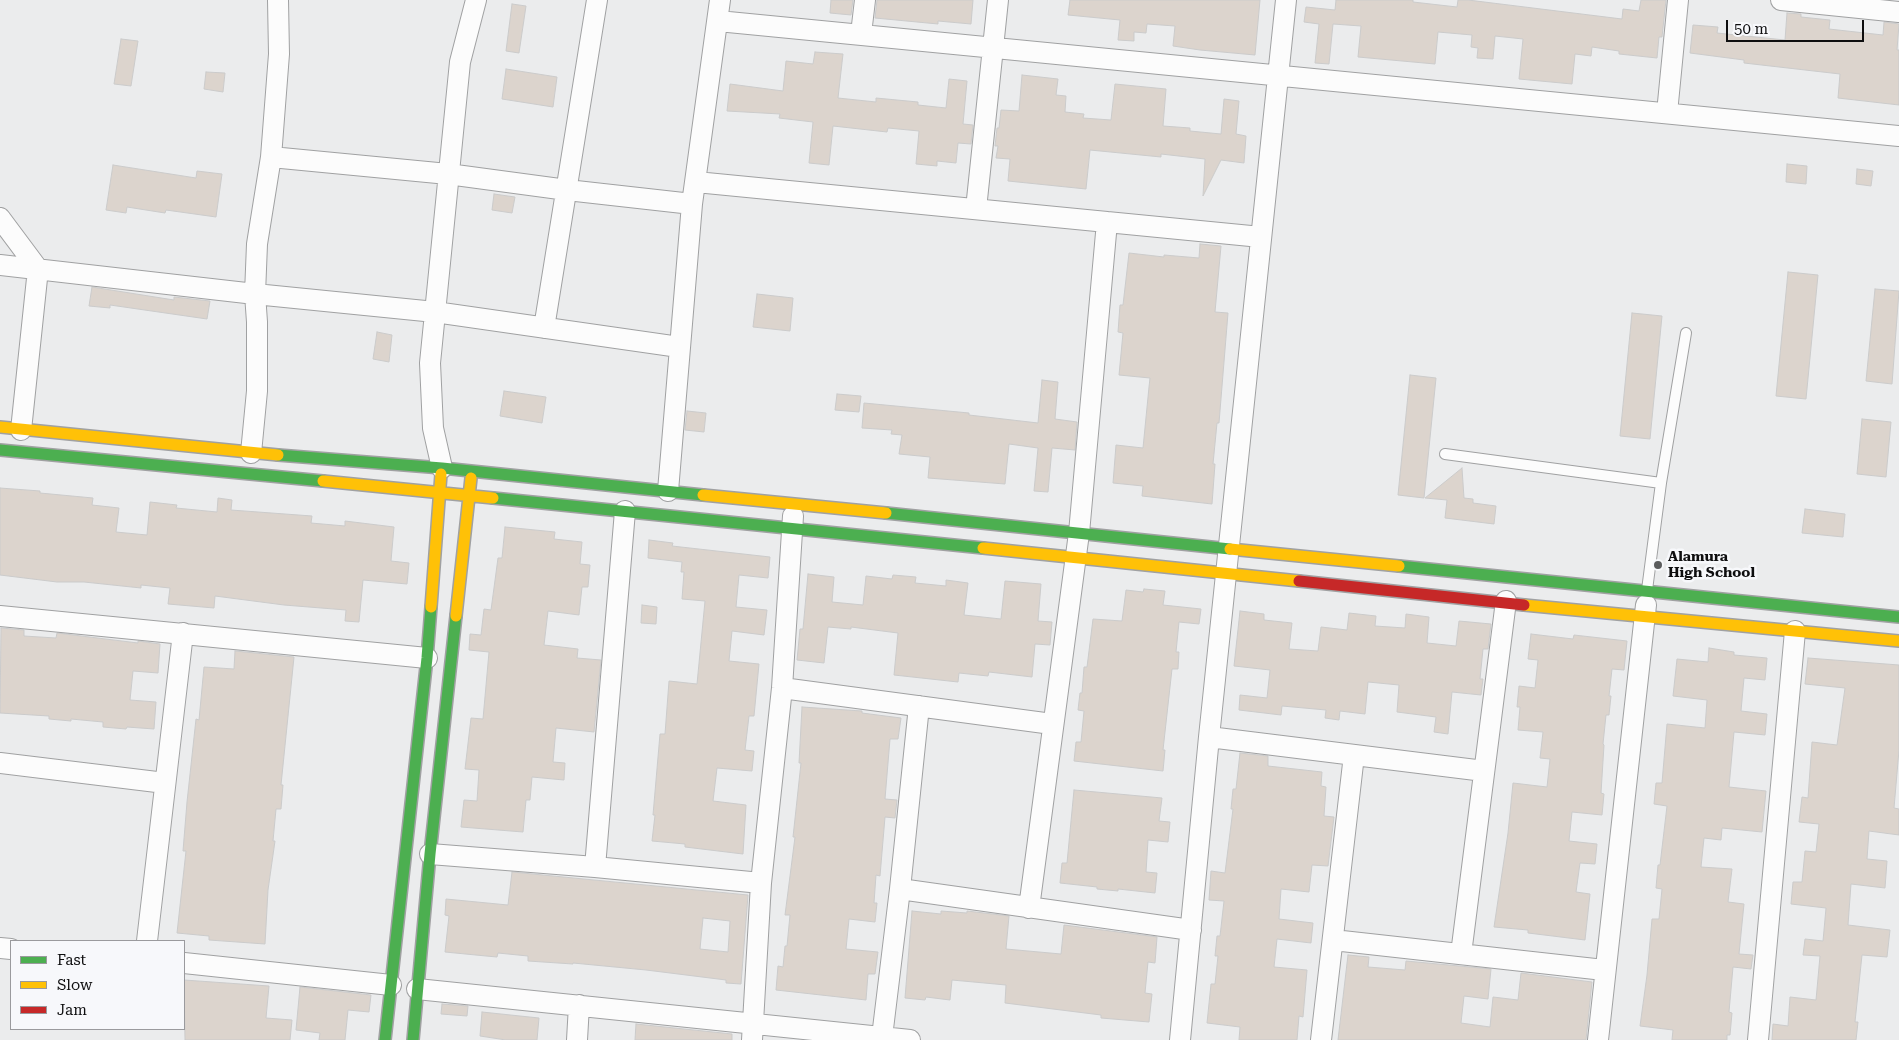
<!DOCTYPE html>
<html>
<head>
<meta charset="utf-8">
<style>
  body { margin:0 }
  #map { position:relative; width:1899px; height:1040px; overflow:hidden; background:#ebeced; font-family:"Roboto Serif",serif }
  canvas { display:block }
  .legend { position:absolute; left:10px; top:940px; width:175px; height:90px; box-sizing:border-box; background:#f7f8fb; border:1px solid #9a9a9d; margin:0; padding:6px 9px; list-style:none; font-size:15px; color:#0e0e0f }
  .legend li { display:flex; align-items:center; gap:10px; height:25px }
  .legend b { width:25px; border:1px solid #9a9a9d }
  .scale { position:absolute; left:1726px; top:20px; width:138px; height:22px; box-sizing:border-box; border:2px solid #0e0e0f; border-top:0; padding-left:6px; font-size:15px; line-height:18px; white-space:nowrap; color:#0e0e0f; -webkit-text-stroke:4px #f7f8fb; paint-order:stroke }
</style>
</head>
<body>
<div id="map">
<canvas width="1899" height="1040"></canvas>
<ul class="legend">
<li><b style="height:6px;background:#4caf50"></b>Fast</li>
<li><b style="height:6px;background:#ffc107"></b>Slow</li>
<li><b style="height:6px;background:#c62828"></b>Jam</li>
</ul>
<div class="scale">50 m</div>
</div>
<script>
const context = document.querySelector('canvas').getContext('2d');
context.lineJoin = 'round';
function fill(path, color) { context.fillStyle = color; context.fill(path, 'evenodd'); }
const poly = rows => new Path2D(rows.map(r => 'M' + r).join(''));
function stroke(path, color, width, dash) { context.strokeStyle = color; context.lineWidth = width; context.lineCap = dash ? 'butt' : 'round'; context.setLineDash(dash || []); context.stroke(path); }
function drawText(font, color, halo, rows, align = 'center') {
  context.font = font + ' "Roboto Serif",serif'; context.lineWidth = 5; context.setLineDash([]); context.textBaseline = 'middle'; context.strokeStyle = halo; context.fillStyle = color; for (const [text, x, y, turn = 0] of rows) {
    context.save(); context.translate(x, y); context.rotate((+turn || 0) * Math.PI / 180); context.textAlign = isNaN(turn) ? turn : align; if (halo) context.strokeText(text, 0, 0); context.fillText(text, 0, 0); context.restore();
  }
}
const building = poly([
  [831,0,853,0,851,15,830,13,831,0],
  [877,0,973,0,971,24,938,21,938,24,875,18,877,0],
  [1070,0,1260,0,1255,55,1200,50,1173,46,1175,26,1147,24,1146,33,1134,32,1134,41,1118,40,1120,20,1068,15,1070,0],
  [1336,0,1413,0,1413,2,1457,7,1458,0,1468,0,1622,19,1623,9,1639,11,1641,0,1666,0,1662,37,1659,37,1657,58,1619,54,1619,51,1592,47,1591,56,1575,54,1572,84,1519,79,1523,39,1495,36,1493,59,1477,58,1478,48,1471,47,1472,35,1438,32,1435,64,1358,57,1361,26,1333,24,1329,64,1315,63,1319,24,1304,22,1306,7,1335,10,1336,0],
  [512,4,526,6,519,53,506,51,512,4],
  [1787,13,1801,14,1801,17,1830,20,1829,29,1883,35,1884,22,1899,24,1897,50,1899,50,1899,105,1838,98,1840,74,1744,63,1744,60,1690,53,1693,25,1718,27,1717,33,1785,40,1787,13],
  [121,39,138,41,131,86,114,84,121,39],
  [815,52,843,54,838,98,876,102,876,98,918,102,918,105,946,108,949,79,967,81,963,124,973,125,971,144,958,143,956,163,937,161,937,166,916,164,919,131,888,128,887,132,833,126,829,165,809,163,813,122,779,118,780,114,727,111,730,84,783,91,786,61,813,64,815,52],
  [506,69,557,77,553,107,502,99,506,69],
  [206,72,225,73,223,92,204,89,206,72],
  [1022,75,1058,79,1056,95,1066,96,1065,112,1084,114,1083,118,1111,120,1115,84,1166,89,1163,126,1190,128,1190,131,1221,134,1224,99,1239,101,1236,134,1246,136,1244,163,1221,160,1203,196,1205,159,1161,154,1161,157,1090,150,1086,189,1008,181,1010,159,996,158,998,146,995,146,997,128,999,128,1001,110,1019,111,1022,75],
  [1787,164,1807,166,1806,184,1786,182,1787,164],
  [113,165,196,178,197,171,222,174,216,217,166,210,165,213,127,207,126,213,106,210,113,165],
  [1857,169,1873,171,1871,186,1856,184,1857,169],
  [494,194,515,197,512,213,492,210,494,194],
  [1200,244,1221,246,1215,312,1228,313,1219,423,1217,423,1213,464,1215,464,1212,504,1142,496,1143,486,1113,483,1116,445,1143,448,1149,387,1150,378,1119,375,1123,333,1118,332,1120,305,1123,305,1129,253,1164,257,1164,255,1199,258,1200,244],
  [1788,272,1818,275,1806,399,1776,396,1788,272],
  [92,287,174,300,174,297,210,301,207,319,110,305,110,308,89,306,92,287],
  [1875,289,1899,291,1892,384,1866,381,1875,289],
  [757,294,793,298,790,331,753,327,757,294],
  [1632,313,1662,316,1650,439,1620,436,1632,313],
  [377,332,392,335,389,362,373,359,377,332],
  [1410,375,1436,378,1424,498,1398,495,1410,375],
  [1042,380,1058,382,1055,419,1077,422,1075,450,1052,448,1048,492,1034,491,1038,448,1009,444,1005,484,928,478,930,457,899,454,902,435,891,434,892,430,862,428,864,403,969,413,969,415,1038,423,1042,380],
  [504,391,546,397,542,423,500,416,504,391],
  [837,394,861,396,859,412,835,410,837,394],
  [687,411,706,413,704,432,685,430,687,411],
  [1862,419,1891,422,1886,477,1857,474,1862,419],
  [1462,468,1464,498,1473,499,1473,503,1496,506,1494,524,1445,518,1447,500,1425,498,1462,468],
  [0,488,40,491,40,493,93,498,92,505,119,508,116,532,147,535,150,502,177,505,176,508,217,512,218,498,232,500,231,510,312,516,311,523,345,526,345,521,394,527,391,561,409,563,407,584,363,580,359,622,345,621,346,610,284,605,215,596,214,608,168,604,170,588,141,585,141,588,84,582,57,582,0,575,0,488],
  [1805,509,1845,514,1843,537,1802,533,1805,509],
  [505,527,555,532,554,539,582,542,580,564,590,565,588,587,582,587,579,615,548,611,544,645,578,649,577,658,601,660,594,732,556,728,553,762,565,763,564,780,532,777,530,800,526,800,523,832,461,827,464,800,477,801,479,770,465,769,471,718,483,719,489,652,469,650,470,634,481,635,484,609,491,610,498,558,502,558,505,527],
  [649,540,673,543,672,546,770,557,768,578,739,575,736,607,767,610,764,635,732,631,729,661,759,664,754,716,749,716,745,750,754,751,752,771,717,768,713,801,746,805,743,854,685,847,685,844,652,841,655,815,653,815,660,734,665,734,669,681,697,684,705,601,682,599,684,572,681,572,682,562,648,558,649,540],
  [808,574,834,577,832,602,863,605,866,576,892,579,893,575,916,577,915,583,946,586,946,580,968,583,964,615,1001,619,1005,581,1041,584,1038,621,1052,622,1050,645,1035,644,1032,677,989,672,988,676,959,673,958,682,894,675,898,633,851,627,851,629,828,627,824,663,797,660,800,629,803,629,808,574],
  [1144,589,1165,591,1163,605,1201,609,1199,624,1179,622,1176,652,1179,652,1178,669,1172,669,1163,750,1165,750,1163,771,1074,761,1076,742,1081,742,1084,711,1078,710,1080,693,1082,693,1084,667,1087,667,1093,619,1122,621,1126,590,1143,592,1144,589],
  [642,605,657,607,656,624,641,623,642,605],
  [1240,611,1264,614,1264,620,1292,623,1289,649,1318,651,1321,627,1347,630,1349,613,1376,616,1375,626,1405,628,1406,614,1429,617,1427,643,1456,646,1459,621,1491,624,1488,649,1483,649,1480,679,1483,679,1481,695,1452,692,1448,734,1434,732,1436,717,1397,712,1399,685,1368,682,1365,714,1340,711,1339,720,1325,718,1326,710,1282,706,1281,715,1239,710,1240,695,1267,698,1270,670,1234,666,1240,611],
  [1,628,24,630,24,636,56,638,57,633,138,643,138,641,160,644,158,673,133,671,130,700,156,702,154,729,127,727,126,729,103,727,103,722,71,719,71,721,49,719,49,716,0,713,1,628],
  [1531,634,1573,639,1574,635,1627,641,1624,670,1612,669,1609,696,1611,696,1609,715,1606,715,1603,744,1604,745,1601,793,1604,794,1602,815,1572,812,1569,841,1597,844,1595,864,1580,863,1576,892,1590,894,1585,940,1528,933,1528,930,1494,927,1508,833,1513,783,1547,787,1550,759,1540,758,1543,732,1518,730,1520,707,1517,707,1519,686,1535,688,1538,660,1528,659,1531,634],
  [1709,648,1734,652,1734,655,1767,658,1765,680,1744,678,1741,711,1767,714,1765,735,1734,732,1729,787,1766,791,1762,832,1722,828,1721,840,1704,838,1701,867,1732,869,1728,902,1744,904,1739,954,1753,955,1751,969,1733,967,1729,1012,1732,1013,1730,1035,1727,1035,1727,1040,1672,1040,1673,1030,1640,1026,1647,975,1652,919,1659,919,1662,889,1656,888,1658,865,1660,865,1667,806,1654,804,1656,783,1662,783,1667,724,1705,728,1707,700,1673,696,1677,659,1708,662,1709,648],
  [235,651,294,657,281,785,283,785,281,809,276,809,273,841,275,841,268,890,265,944,209,940,209,936,177,933,186,851,183,851,187,802,196,719,199,720,204,667,234,669,235,651],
  [1808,658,1899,665,1899,750,1894,808,1899,809,1899,835,1869,831,1867,859,1887,861,1885,888,1851,884,1848,925,1890,930,1887,957,1862,955,1855,1022,1858,1022,1856,1040,1772,1040,1773,1024,1788,1026,1790,997,1816,1000,1820,956,1803,955,1805,939,1823,941,1826,908,1791,904,1793,882,1802,882,1805,851,1816,852,1819,824,1799,822,1802,797,1808,798,1812,742,1837,745,1845,688,1805,684,1808,658],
  [802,707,862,711,862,713,901,718,898,739,890,739,885,799,897,800,895,818,885,817,880,876,876,875,874,903,877,903,875,922,849,919,846,949,878,952,875,974,868,974,866,1000,776,990,778,966,783,967,785,946,787,946,790,915,785,915,795,837,793,837,801,763,799,763,802,707],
  [1240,753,1268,756,1268,766,1322,772,1321,786,1326,787,1324,816,1334,817,1328,866,1312,865,1309,892,1281,889,1279,919,1313,923,1311,943,1277,939,1274,967,1307,970,1303,1017,1299,1016,1297,1040,1239,1040,1240,1027,1207,1023,1211,984,1215,984,1218,956,1215,956,1217,936,1220,936,1224,901,1209,900,1211,871,1225,873,1233,809,1231,809,1233,789,1236,789,1240,753],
  [1074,790,1162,798,1159,821,1170,822,1168,842,1148,840,1146,872,1157,873,1155,893,1118,889,1118,891,1097,889,1097,887,1060,883,1062,863,1067,863,1074,790],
  [512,872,748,895,741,984,726,983,726,980,646,970,573,963,573,964,528,961,528,956,498,953,497,957,486,956,445,952,449,916,445,915,446,899,508,905,512,872],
  [703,918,730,921,728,952,700,949,703,918],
  [912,911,941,914,941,911,967,913,967,911,1009,916,1006,949,1061,954,1064,925,1157,937,1155,963,1148,962,1145,993,1152,994,1149,1022,1101,1018,1101,1015,1005,1003,1006,985,952,980,950,1000,926,997,925,1000,905,998,912,911],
  [1348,955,1369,957,1368,967,1405,970,1406,961,1491,969,1488,999,1464,996,1461,1023,1490,1027,1493,997,1518,1000,1521,973,1592,982,1586,1040,1338,1040,1348,955],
  [184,980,269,986,266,1018,292,1020,290,1040,185,1040,184,980],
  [300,987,371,995,369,1012,348,1010,345,1040,319,1040,320,1033,296,1030,300,987],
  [442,1004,468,1006,467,1016,441,1014,442,1004],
  [482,1012,539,1018,537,1040,506,1040,480,1036,482,1012],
  [636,1024,732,1034,732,1040,635,1040,636,1024]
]);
fill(building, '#dcd4cd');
stroke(building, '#cbcbcb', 1);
const lane = poly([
  [1445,454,1661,483],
  [1647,590,1661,483,1686,333]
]);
const street = poly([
  [1781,0,1899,12],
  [718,21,1899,136],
  [861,34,865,0],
  [1667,113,1678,0],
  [271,157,448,174,567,190,692,204],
  [696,182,1261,237],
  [976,209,998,0],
  [0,218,38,269,21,430],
  [0,265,255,294,435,312,679,347],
  [544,328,597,0],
  [251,453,257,391,257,322,255,294,257,244,271,157,279,54,278,0],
  [442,468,433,428,430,363,460,62,476,0],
  [668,491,692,204,720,0],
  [0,616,427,658],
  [782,688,1052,724],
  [1209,737,1484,771],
  [0,763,165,783],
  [430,854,595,867,761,883],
  [595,867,625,511],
  [900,889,1191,930],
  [1029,908,1079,533,1107,222],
  [1333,940,1604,970],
  [147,941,183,633],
  [0,948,11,949],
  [1461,954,1506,601],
  [184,963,391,985],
  [417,989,910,1040],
  [882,1037,900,889,919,706],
  [577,1040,579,1005],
  [752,1040,761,883,782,688,793,516],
  [1180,1040,1209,737,1286,0],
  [1321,1040,1354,755],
  [1598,1040,1646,605],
  [1758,1040,1795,631]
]);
const fast = poly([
  [0,450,323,481],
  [278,455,442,468,703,495],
  [493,498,983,548],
  [886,513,1230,549],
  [1399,566,1899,617],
  [385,1040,427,658,431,607],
  [413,1040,430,854,456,616]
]);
const slow = poly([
  [0,427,278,455],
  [323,481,493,498],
  [703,495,886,513],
  [983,548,1299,581],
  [1230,549,1399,566],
  [1524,605,1899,641],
  [431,607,441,474],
  [456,616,471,478]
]);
const jam = poly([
  [1299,581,1524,605]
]);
stroke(lane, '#a0a1a2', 12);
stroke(street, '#a0a1a2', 22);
stroke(fast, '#a0a1a2', 14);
stroke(slow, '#a0a1a2', 14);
stroke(jam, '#a0a1a2', 14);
stroke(lane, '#fcfcfc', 10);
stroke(street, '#fcfcfc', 20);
stroke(fast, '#4caf50', 11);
stroke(slow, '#ffc107', 11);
stroke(jam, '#c62828', 11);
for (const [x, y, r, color] of [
  [1658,565,5,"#5b5c5d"]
]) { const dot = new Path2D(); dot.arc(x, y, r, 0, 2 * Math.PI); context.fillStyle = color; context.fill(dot); stroke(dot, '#f7f8fb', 2); }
drawText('bold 14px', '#0e0e0f', '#f7f8fb', [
  ["Alamura",1668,557],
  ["High School",1668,573]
], 'left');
</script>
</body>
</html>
